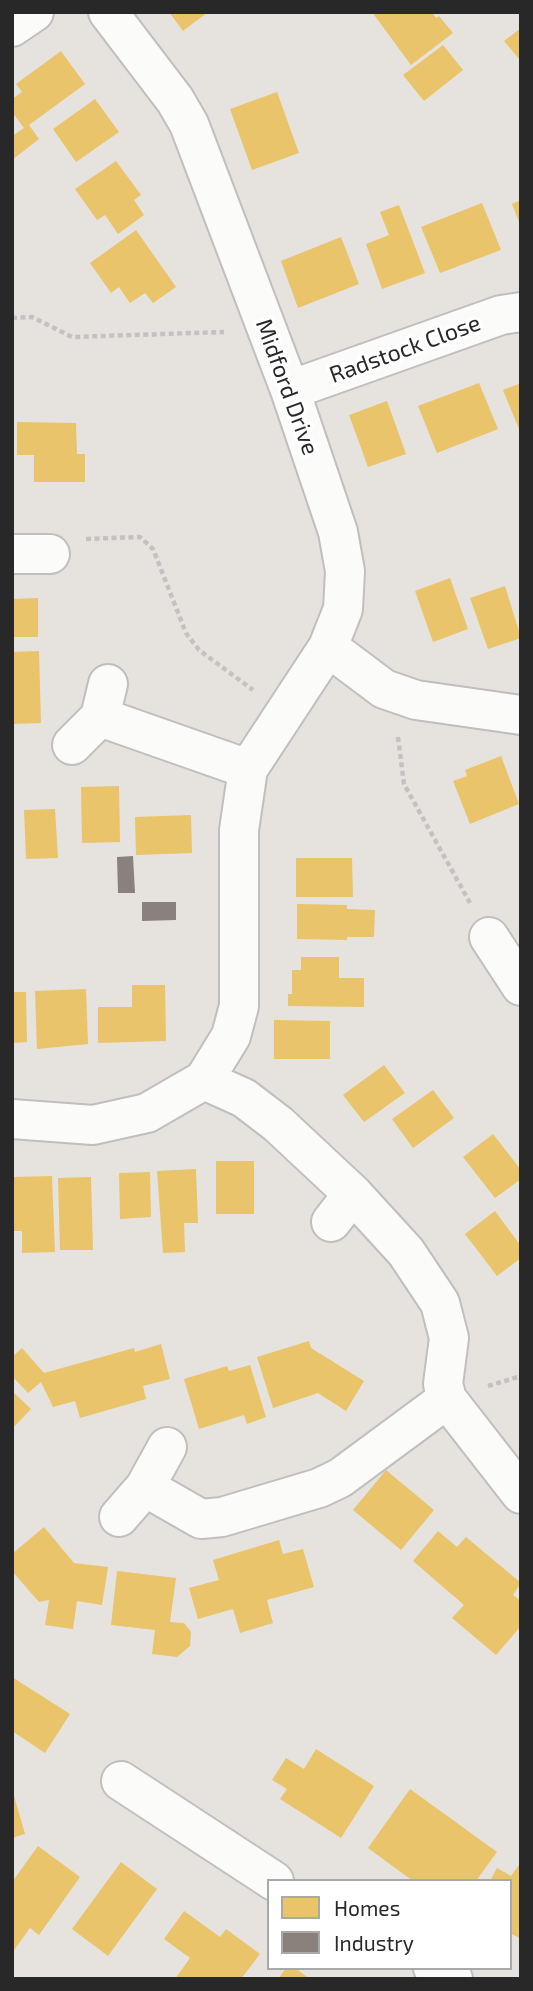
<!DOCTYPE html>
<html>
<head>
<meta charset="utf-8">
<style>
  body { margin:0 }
  #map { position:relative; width:533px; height:1991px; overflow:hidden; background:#e6e2de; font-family:"Exo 2",sans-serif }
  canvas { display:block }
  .frame { position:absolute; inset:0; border:14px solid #282828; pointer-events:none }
  .legend { position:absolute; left:267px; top:1879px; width:245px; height:91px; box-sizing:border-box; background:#fff; border:2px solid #a9a9a9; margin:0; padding:9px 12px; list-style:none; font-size:21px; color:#282828 }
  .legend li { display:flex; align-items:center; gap:14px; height:35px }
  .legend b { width:35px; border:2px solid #a9a9a9 }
</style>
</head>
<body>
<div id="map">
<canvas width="533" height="1991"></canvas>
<div class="frame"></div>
<ul class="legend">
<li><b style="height:19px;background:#e9c46a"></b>Homes</li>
<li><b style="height:19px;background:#8a817c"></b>Industry</li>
</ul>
</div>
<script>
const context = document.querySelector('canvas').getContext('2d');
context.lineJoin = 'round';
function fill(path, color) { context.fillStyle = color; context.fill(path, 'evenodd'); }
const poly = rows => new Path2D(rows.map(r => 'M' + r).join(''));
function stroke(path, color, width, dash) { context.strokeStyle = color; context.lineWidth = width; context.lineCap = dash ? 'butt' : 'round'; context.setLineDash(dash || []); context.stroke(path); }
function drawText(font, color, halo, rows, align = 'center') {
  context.font = font + ' "Exo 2",sans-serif'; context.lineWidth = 7; context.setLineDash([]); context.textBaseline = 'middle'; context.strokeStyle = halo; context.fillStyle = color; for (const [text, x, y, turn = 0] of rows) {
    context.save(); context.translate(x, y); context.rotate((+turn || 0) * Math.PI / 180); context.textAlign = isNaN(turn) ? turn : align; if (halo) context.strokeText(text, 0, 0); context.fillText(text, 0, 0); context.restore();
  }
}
fill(poly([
  [169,12,208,12,183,31],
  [372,12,432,12,436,18,439,16,453,33,411,65],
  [521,28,521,61,504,41],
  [443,45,463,70,424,101,403,75],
  [61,51,85,84,29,125,39,139,12,160,12,136,24,128,12,112,12,99,22,92,16,84],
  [277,92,299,153,252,170,230,109],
  [95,99,119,132,76,162,53,129],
  [116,161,141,195,134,200,144,215,118,234,105,215,97,220,75,189],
  [521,200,521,227,512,204],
  [482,203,501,250,440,273,421,227],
  [399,205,425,273,382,289,366,244,389,235,380,212],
  [136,230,176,287,153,303,145,293,130,303,119,287,111,293,90,263],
  [341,237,359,284,298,308,281,261],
  [479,383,498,429,437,453,418,406],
  [521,383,521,434,503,390],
  [387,401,406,454,368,467,349,415],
  [17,422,76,423,77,454,85,454,85,482,34,482,34,455,17,455],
  [450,578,468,629,433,642,415,591],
  [505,586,521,638,488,649,470,598],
  [38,598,38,637,12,637,12,599],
  [39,651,41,723,12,724,12,652],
  [501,756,519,804,470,824,453,781,467,776,465,770],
  [119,786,120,842,82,843,81,787],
  [55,809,58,858,26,859,24,810],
  [191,815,192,853,136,855,135,817],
  [296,858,352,858,353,897,296,897],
  [297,904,347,905,347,909,375,910,374,937,347,937,347,940,297,939],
  [301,957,339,957,339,978,364,978,364,1007,288,1006,288,994,292,994,292,970,301,970],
  [132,985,165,985,166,1041,98,1043,98,1007,132,1007],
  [86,989,88,1044,37,1049,35,991],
  [12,992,26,992,27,1042,12,1043],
  [274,1020,330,1021,330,1059,274,1059],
  [384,1065,405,1093,364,1122,343,1095],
  [433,1090,454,1118,413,1148,392,1119],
  [493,1134,521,1170,521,1179,495,1198,463,1157],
  [216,1161,254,1161,254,1214,216,1214],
  [196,1169,198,1223,184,1223,185,1252,163,1253,157,1171],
  [150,1172,151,1217,120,1219,119,1173],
  [52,1176,55,1252,22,1253,22,1231,12,1231,13,1177],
  [91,1177,93,1250,60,1250,58,1178],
  [495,1211,521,1246,521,1258,497,1276,465,1234],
  [309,1341,311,1348,364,1381,346,1411,318,1393,273,1408,257,1357],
  [161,1344,170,1379,143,1386,146,1399,80,1418,75,1401,53,1407,41,1382,28,1393,12,1376,12,1357,22,1348,44,1373,134,1348,135,1352],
  [250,1365,266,1417,247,1424,244,1415,199,1429,184,1379,227,1366,229,1371],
  [12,1391,31,1409,12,1429],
  [386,1470,434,1510,401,1550,353,1510],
  [44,1527,74,1563,108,1567,102,1605,77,1601,73,1629,45,1625,49,1600,39,1602,12,1571,12,1554],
  [438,1531,457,1547,466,1537,521,1583,513,1595,521,1601,521,1626,496,1655,452,1618,464,1605,413,1561],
  [279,1540,283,1554,303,1549,314,1587,267,1600,273,1623,240,1633,233,1609,198,1619,189,1588,219,1580,213,1560],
  [117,1571,176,1578,170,1622,184,1623,191,1632,190,1646,177,1657,152,1654,155,1630,111,1625],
  [12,1677,70,1714,45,1753,12,1731],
  [316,1749,374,1786,341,1838,280,1799,287,1789,272,1780,286,1758,304,1769],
  [410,1789,497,1852,476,1881,413,1881,368,1848],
  [13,1792,25,1834,12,1838,12,1793],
  [38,1846,80,1877,39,1935,30,1928,12,1953,12,1882],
  [121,1862,157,1889,108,1956,72,1929],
  [521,1862,521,1939,510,1933,510,1881,490,1881,497,1868,511,1876],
  [184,1911,220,1937,226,1929,260,1954,241,1979,175,1979,190,1958,164,1939],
  [286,1968,295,1968,310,1979,278,1979]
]), '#e9c46a');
fill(poly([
  [133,856,135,893,118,893,117,857],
  [142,902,176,902,176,920,142,921]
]), '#8a817c');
const minor = poly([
  [12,27,34,12],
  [290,390,501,315,521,312],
  [12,554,50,554],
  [328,647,384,689,416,700,521,715],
  [100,717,248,769],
  [72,745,100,717,108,684],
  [489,937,521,986],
  [204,1080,244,1098,278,1124,353,1194,406,1252,440,1303,449,1338,443,1384,447,1399,521,1494],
  [12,1119,93,1125,147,1113,204,1080,231,1036,239,1006,239,830,248,769,328,647,343,609,345,571,338,532,290,390,189,124,175,100,108,12],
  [331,1222,353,1194],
  [145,1487,201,1519,222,1517,319,1488,340,1478,447,1399],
  [119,1517,145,1487,167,1447],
  [121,1781,274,1881],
  [433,1968,453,1979]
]);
stroke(minor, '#c0bebf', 42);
stroke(poly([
  [12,318,32,317,72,337,224,332],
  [86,539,140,537,153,549,186,633,199,650,253,690],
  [398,737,404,784,470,903],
  [488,1386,521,1376]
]), '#c3c2c2', 4.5, [5, 3.5]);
stroke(minor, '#fbfbfa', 38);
drawText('23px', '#282828', '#fff', [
  ["Radstock Close",405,349,-20],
  ["Midford Drive",287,387,70]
]);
</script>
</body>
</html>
